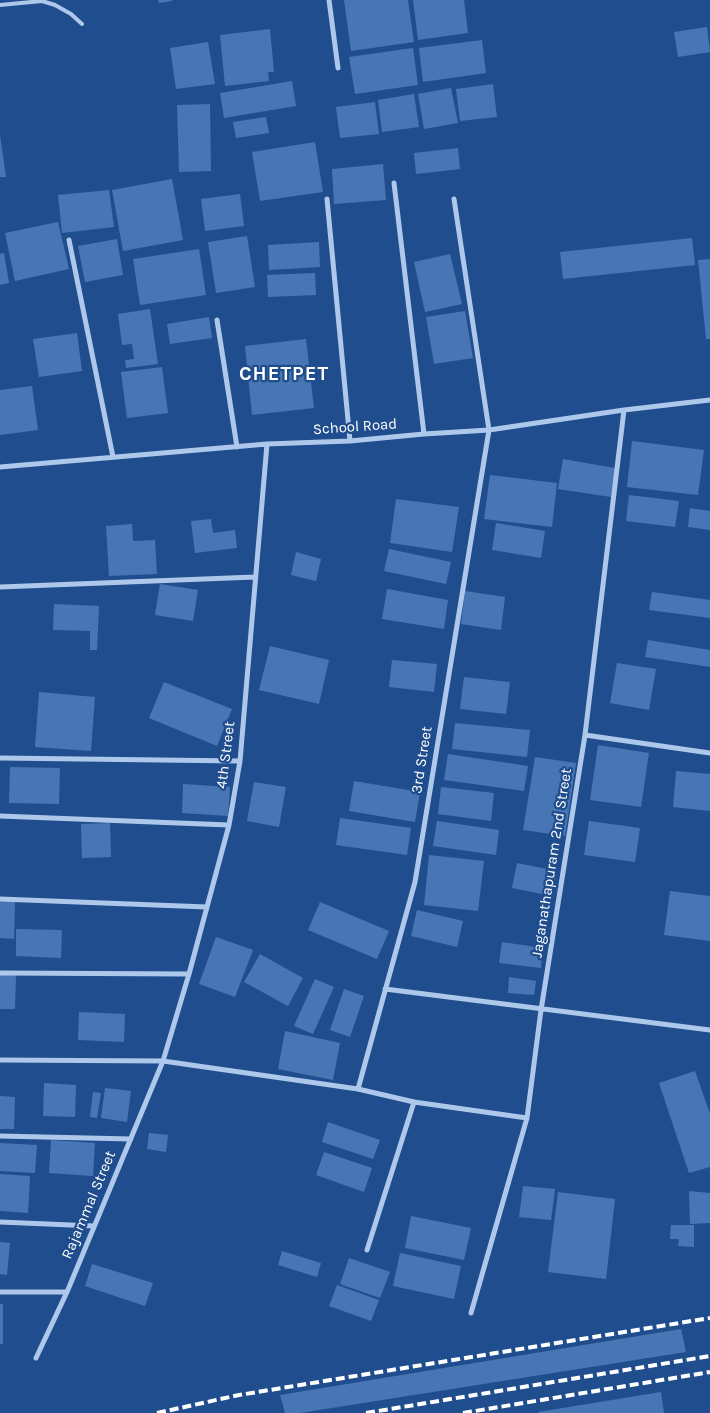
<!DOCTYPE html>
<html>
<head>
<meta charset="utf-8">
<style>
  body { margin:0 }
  canvas { display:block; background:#1f4d8d }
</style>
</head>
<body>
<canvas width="710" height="1413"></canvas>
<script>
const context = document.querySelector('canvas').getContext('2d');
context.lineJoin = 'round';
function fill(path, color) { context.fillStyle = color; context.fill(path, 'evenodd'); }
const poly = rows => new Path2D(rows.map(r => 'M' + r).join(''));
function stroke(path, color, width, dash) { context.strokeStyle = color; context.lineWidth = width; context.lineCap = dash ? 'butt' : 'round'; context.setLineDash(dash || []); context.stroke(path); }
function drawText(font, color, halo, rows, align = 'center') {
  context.font = font + ' Karla,sans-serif'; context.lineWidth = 4.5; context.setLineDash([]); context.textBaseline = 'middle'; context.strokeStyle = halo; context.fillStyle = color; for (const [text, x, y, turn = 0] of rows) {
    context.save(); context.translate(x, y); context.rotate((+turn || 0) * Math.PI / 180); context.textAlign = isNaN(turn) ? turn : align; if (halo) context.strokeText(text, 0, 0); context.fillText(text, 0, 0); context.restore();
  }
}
fill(poly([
  [158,0,172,0,172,1,159,3],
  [344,0,408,0,414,42,351,51],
  [413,0,464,0,468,33,418,40],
  [707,27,710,52,678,57,674,32],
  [270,29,274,72,268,72,269,81,225,86,220,35],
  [482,40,486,73,423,82,419,48],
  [208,42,215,84,176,89,170,48],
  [413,48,418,85,355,94,349,57],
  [292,81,296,106,224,118,220,93],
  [493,84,497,117,460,121,456,89],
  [451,88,458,123,424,129,418,94],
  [414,94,419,127,382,132,378,100],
  [375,102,379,134,340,138,336,107],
  [210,104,211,171,179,172,177,105],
  [266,117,269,133,236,138,233,122],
  [0,135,6,177,0,177],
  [315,142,323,192,260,201,252,152],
  [458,148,460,169,416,174,414,153],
  [383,164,386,200,334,204,332,169],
  [172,179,183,240,123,251,112,190],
  [109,190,114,227,62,233,58,195],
  [240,194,244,226,205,231,201,199],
  [58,222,69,269,15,281,5,233],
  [247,236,255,287,216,293,208,242],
  [692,238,695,265,563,279,560,252],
  [117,239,123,275,85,282,78,246],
  [319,242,320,267,269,270,268,245],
  [199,249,206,295,140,305,133,259],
  [4,253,9,283,0,285,0,254],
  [450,254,462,304,425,312,414,262],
  [710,259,710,339,706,339,698,260],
  [315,273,316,295,268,297,267,275],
  [150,309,158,364,126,368,125,360,134,359,132,344,122,345,118,314],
  [465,311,473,358,434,364,426,317],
  [209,317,212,338,170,344,167,324],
  [77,333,82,371,39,377,33,339],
  [306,339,314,408,252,415,245,346],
  [162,367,168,413,127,418,121,372],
  [32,386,38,430,0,435,0,390],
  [632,441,704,450,698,495,627,487],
  [563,459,615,468,611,497,558,489],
  [490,475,557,483,552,527,484,519],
  [629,495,679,501,675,527,626,521],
  [396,499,459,507,452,552,390,543],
  [690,508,710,511,710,530,688,527],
  [211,519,213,533,235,530,237,548,195,553,191,521],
  [496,523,545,531,541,558,492,550],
  [132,524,133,541,155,540,157,574,109,576,106,526],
  [389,549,451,562,446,584,384,571],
  [296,552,321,559,316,581,291,575],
  [160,584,198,590,193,621,155,615],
  [387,589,448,600,444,629,382,619],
  [465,591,505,597,501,630,461,624],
  [652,592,710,600,710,618,649,610],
  [54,604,99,606,97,650,90,650,90,631,53,630],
  [648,640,710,650,710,667,645,657],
  [270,646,329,660,319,704,259,690],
  [392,660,437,664,434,692,389,687],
  [617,663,656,669,649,710,610,703],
  [464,677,510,682,506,714,460,709],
  [164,682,232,709,217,746,149,718],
  [39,692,95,697,91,751,35,747],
  [455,723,530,730,527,757,452,749],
  [598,745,649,753,641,807,590,800],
  [448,754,528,766,524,791,444,780],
  [535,757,576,763,565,836,523,830],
  [10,767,60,768,59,804,9,803],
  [676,771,710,774,710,811,673,807],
  [354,781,420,792,415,822,349,811],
  [254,782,286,787,279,827,247,821],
  [183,784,230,787,228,816,182,813],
  [441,787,494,793,491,821,438,814],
  [340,818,411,828,407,855,336,845],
  [437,821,499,830,496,855,433,846],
  [589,821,640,828,635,862,584,855],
  [110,823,111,857,82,858,81,824],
  [429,855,484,861,478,911,424,905],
  [517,863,557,871,552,896,512,888],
  [670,891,710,896,710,941,664,935],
  [0,901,15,902,14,939,0,938],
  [320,902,389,931,377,959,308,930],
  [417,910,463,921,457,947,411,936],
  [16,929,62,930,61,958,16,956],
  [216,937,253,950,235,997,199,984],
  [502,942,543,948,541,968,499,963],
  [260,954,303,978,288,1006,244,982],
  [0,975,16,975,15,1009,0,1009],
  [509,977,536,981,534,995,508,993],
  [315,979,334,987,313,1034,294,1026],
  [344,989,364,996,350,1037,330,1030],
  [79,1012,125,1014,124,1042,78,1040],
  [285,1031,340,1043,333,1080,278,1069],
  [695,1071,710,1114,710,1167,689,1173,659,1083],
  [44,1083,76,1085,75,1117,43,1116],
  [105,1088,131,1091,127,1122,101,1118],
  [93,1092,101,1093,97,1118,90,1117],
  [0,1096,15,1097,14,1129,0,1129],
  [328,1122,380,1140,373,1159,322,1142],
  [149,1133,168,1135,166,1152,147,1149],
  [51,1140,95,1143,93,1176,49,1173],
  [0,1143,37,1145,35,1173,0,1171],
  [324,1152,372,1168,364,1192,316,1175],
  [0,1174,30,1176,28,1213,0,1211],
  [523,1186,555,1189,551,1220,519,1217],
  [689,1191,710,1193,710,1223,690,1224],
  [558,1192,615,1199,606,1279,548,1272],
  [411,1216,471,1228,464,1260,405,1248],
  [671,1225,694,1225,694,1247,678,1246,679,1239,670,1239],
  [0,1242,10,1243,7,1275,0,1274],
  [282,1251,321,1263,317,1277,278,1265],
  [400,1253,461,1266,454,1299,393,1286],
  [349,1258,390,1272,380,1298,340,1284],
  [92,1264,153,1283,145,1306,85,1286],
  [337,1285,379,1300,371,1321,329,1306],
  [0,1304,3,1304,3,1344,0,1344],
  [681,1329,686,1352,300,1413,285,1413,280,1395],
  [661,1392,664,1413,538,1413,538,1412]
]), '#4876b5');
stroke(poly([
  [0,5,42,1,55,5,71,14,82,24]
]), '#aec8ec', 4);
stroke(poly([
  [329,0,338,68],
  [394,183,424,434],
  [327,199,350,441],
  [69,240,113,457],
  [217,320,237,447],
  [0,467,267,444,350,441,424,434,489,430,624,410,710,400],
  [0,587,255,577],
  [585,735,710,753],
  [0,758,240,761],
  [0,816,229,825],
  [0,899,207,907],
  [0,973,189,974],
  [385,989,710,1030],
  [0,1060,163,1061,358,1089,414,1102,527,1118],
  [358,1089,415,882,489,430,454,199],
  [0,1136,131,1139],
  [0,1222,94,1226],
  [367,1250,414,1102],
  [0,1292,67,1292],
  [471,1313,527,1118,541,1010,585,735,624,410],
  [36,1358,67,1292,163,1061,189,974,229,825,240,761,267,444]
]), '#aec8ec', 5);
stroke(poly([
  [157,1413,239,1395,710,1318],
  [366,1413,710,1356],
  [463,1413,710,1372]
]), '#fff', 4, [9, 4]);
drawText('15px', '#fff', '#1f4d8d', [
  ["School Road",355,427,-4],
  ["4th Street",226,755,-83],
  ["3rd Street",422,760,-81],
  ["Jaganathapuram 2nd Street",552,863,-81],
  ["Rajammal Street",89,1205,-67]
]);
context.letterSpacing = '1px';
drawText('bold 20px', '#fff', '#1f4d8d', [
  ["CHETPET",284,374]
]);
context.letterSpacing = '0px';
</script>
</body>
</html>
